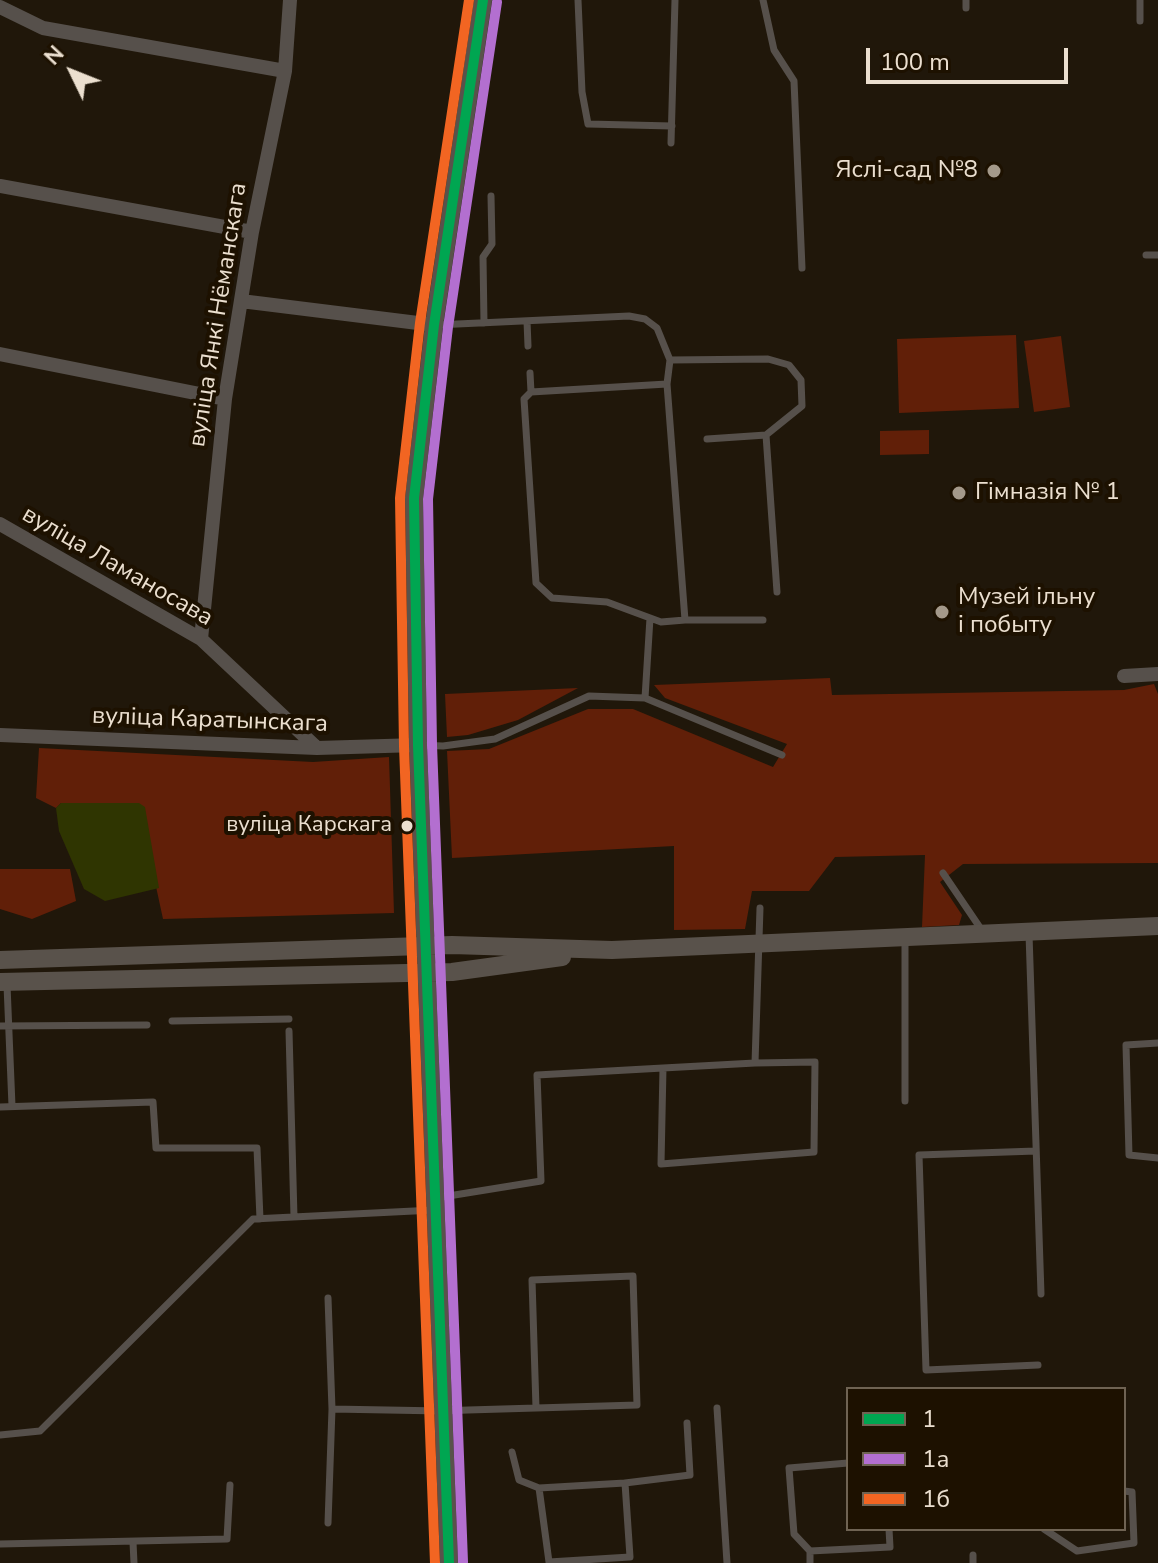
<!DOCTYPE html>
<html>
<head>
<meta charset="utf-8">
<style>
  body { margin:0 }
  #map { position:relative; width:1158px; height:1563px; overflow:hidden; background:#20170a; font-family:"Nunito Sans",sans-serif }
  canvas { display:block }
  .legend { position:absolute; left:846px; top:1387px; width:280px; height:144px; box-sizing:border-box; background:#1d1100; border:2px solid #6f6353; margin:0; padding:10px 14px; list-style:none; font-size:24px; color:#ebdfcf }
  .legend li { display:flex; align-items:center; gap:16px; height:40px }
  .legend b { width:40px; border:2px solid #6f6353 }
  .north { position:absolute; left:32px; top:32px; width:80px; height:80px; -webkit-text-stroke:6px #1d1100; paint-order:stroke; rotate:313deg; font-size:22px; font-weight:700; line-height:32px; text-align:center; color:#ebdfcf }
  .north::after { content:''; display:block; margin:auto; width:28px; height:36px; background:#ebdfcf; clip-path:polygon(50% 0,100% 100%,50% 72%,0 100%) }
  .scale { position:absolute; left:866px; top:48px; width:202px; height:36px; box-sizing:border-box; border:4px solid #ebdfcf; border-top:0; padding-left:10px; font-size:24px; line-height:28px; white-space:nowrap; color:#ebdfcf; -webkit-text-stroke:6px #1d1100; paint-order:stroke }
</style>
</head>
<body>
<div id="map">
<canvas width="1158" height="1563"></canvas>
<ul class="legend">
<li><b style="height:10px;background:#00a651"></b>1</li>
<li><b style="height:10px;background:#b36fd0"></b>1а</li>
<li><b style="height:10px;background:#f26522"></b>1б</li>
</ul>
<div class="north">N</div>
<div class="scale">100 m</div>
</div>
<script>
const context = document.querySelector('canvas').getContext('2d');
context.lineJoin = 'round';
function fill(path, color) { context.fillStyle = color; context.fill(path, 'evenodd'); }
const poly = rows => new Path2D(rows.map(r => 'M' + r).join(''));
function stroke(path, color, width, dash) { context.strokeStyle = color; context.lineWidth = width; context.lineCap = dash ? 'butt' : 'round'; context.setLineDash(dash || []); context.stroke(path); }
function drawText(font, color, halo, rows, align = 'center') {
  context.font = font + ' "Nunito Sans",sans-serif'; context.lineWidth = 8; context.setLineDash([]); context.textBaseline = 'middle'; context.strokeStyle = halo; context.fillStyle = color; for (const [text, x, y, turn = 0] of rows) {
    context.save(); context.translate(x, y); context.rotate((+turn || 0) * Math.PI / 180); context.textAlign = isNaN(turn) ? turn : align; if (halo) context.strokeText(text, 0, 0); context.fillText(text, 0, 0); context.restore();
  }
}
fill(poly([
  [1016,335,1019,408,899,413,897,339],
  [1061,336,1070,407,1034,412,1024,341],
  [929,430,929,454,880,455,880,431],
  [830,678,832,695,1124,690,1154,684,1158,694,1158,863,963,864,940,882,962,915,959,925,922,927,925,855,835,857,809,891,752,891,745,929,674,930,674,846,452,858,447,751,489,749,588,709,633,709,773,767,787,744,665,698,654,685],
  [578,688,518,720,468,735,447,737,445,694],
  [39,748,313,762,389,757,394,913,163,919,138,803,61,803,56,808,36,798],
  [0,869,70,869,76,901,32,919,0,909]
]), '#611f08');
fill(poly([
  [61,803,139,803,145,807,159,888,105,901,84,889,59,831,56,808]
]), '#2f3501');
stroke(poly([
  [578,0,582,92,588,124,672,126],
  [763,0,774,50,794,81,802,268],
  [966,8,966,0],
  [1140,21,1140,0],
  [671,143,675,0],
  [1146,255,1158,255],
  [527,321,528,346],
  [484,323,483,257,492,244,491,196],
  [436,325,629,316,645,319,657,328,670,360,667,384,685,620,763,620],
  [670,360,768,359,789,365,801,380,802,406,766,435],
  [530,373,531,392],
  [667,384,531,392,524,399,536,583,552,598,607,602,661,622,685,620],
  [707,439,766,435,777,592],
  [645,698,650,618],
  [418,745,443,746,495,739,589,696,645,698,782,755],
  [943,873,983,932],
  [1029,934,1041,1294],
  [905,940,905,1101],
  [7,985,12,1106],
  [172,1021,289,1019],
  [0,1026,147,1025],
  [289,1031,294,1217],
  [1158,1043,1126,1045,1129,1155,1158,1158],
  [755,1063,815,1062,814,1152,661,1164,663,1068,755,1063,760,908],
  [0,1107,153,1102,156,1148,257,1148,260,1219],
  [1036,1151,919,1155,926,1370,1038,1365],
  [436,1198,541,1181,537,1075,663,1068],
  [717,1408,727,1563],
  [332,1409,442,1411,468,1410,536,1408,637,1405,633,1276,532,1280,536,1408],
  [0,1435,40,1431,253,1219,434,1210],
  [512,1452,519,1480,539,1488],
  [625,1483,539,1488,549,1562,630,1557,625,1483,690,1475,687,1423],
  [328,1523,332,1409,328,1298],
  [1044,1529,1077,1551,1134,1543,1132,1492,1124,1491],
  [133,1542,134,1563],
  [0,1544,227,1539,230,1485],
  [810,1551,890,1547,889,1529],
  [973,1555,973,1563],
  [810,1563,810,1551,794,1534,789,1468,848,1463]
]), '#56504b', 7);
stroke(poly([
  [0,7,43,28,285,71],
  [0,186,252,232],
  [241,301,434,325],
  [0,354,225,399],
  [0,524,201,639,317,748],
  [201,639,225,399,252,232,285,71,290,0],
  [1124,676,1158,674],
  [0,735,317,748,418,745]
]), '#56504b', 14);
stroke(poly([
  [0,960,452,945,612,950,1158,926],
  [0,982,452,972,562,957],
  [449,1563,418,745,414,498,434,325,483,0]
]), '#59524b', 18);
stroke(poly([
  [449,1563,418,745,414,498,434,325,483,0]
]), '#00a651', 10);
stroke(poly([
  [463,1562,432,745,428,499,448,327,497,2]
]), '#b36fd0', 10);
stroke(poly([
  [435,1563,404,746,400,498,420,323,469,0]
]), '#f26522', 10);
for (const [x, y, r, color] of [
  [994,171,8,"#a4998a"],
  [959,493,8,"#a4998a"],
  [942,612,8,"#a4998a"],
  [407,826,7,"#ebdfcf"]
]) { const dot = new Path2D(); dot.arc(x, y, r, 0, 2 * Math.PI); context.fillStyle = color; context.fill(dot); stroke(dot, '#1d1100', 3); }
drawText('22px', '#ebdfcf', '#1d1100', [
  ["вуліца Карскага",392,826]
], 'right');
drawText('24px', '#ebdfcf', '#1d1100', [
  ["Яслі-сад №8",978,171,"right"],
  ["Гімназія № 1",975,493],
  ["Музей ільну",958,598],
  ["і побыту",958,626]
], 'left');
drawText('24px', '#ebdfcf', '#1d1100', [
  ["вуліца Янкі Нёманскага",219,315,-81],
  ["вуліца Ламаносава",117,567,30],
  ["вуліца Каратынскага",210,721,2]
]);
</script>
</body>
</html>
